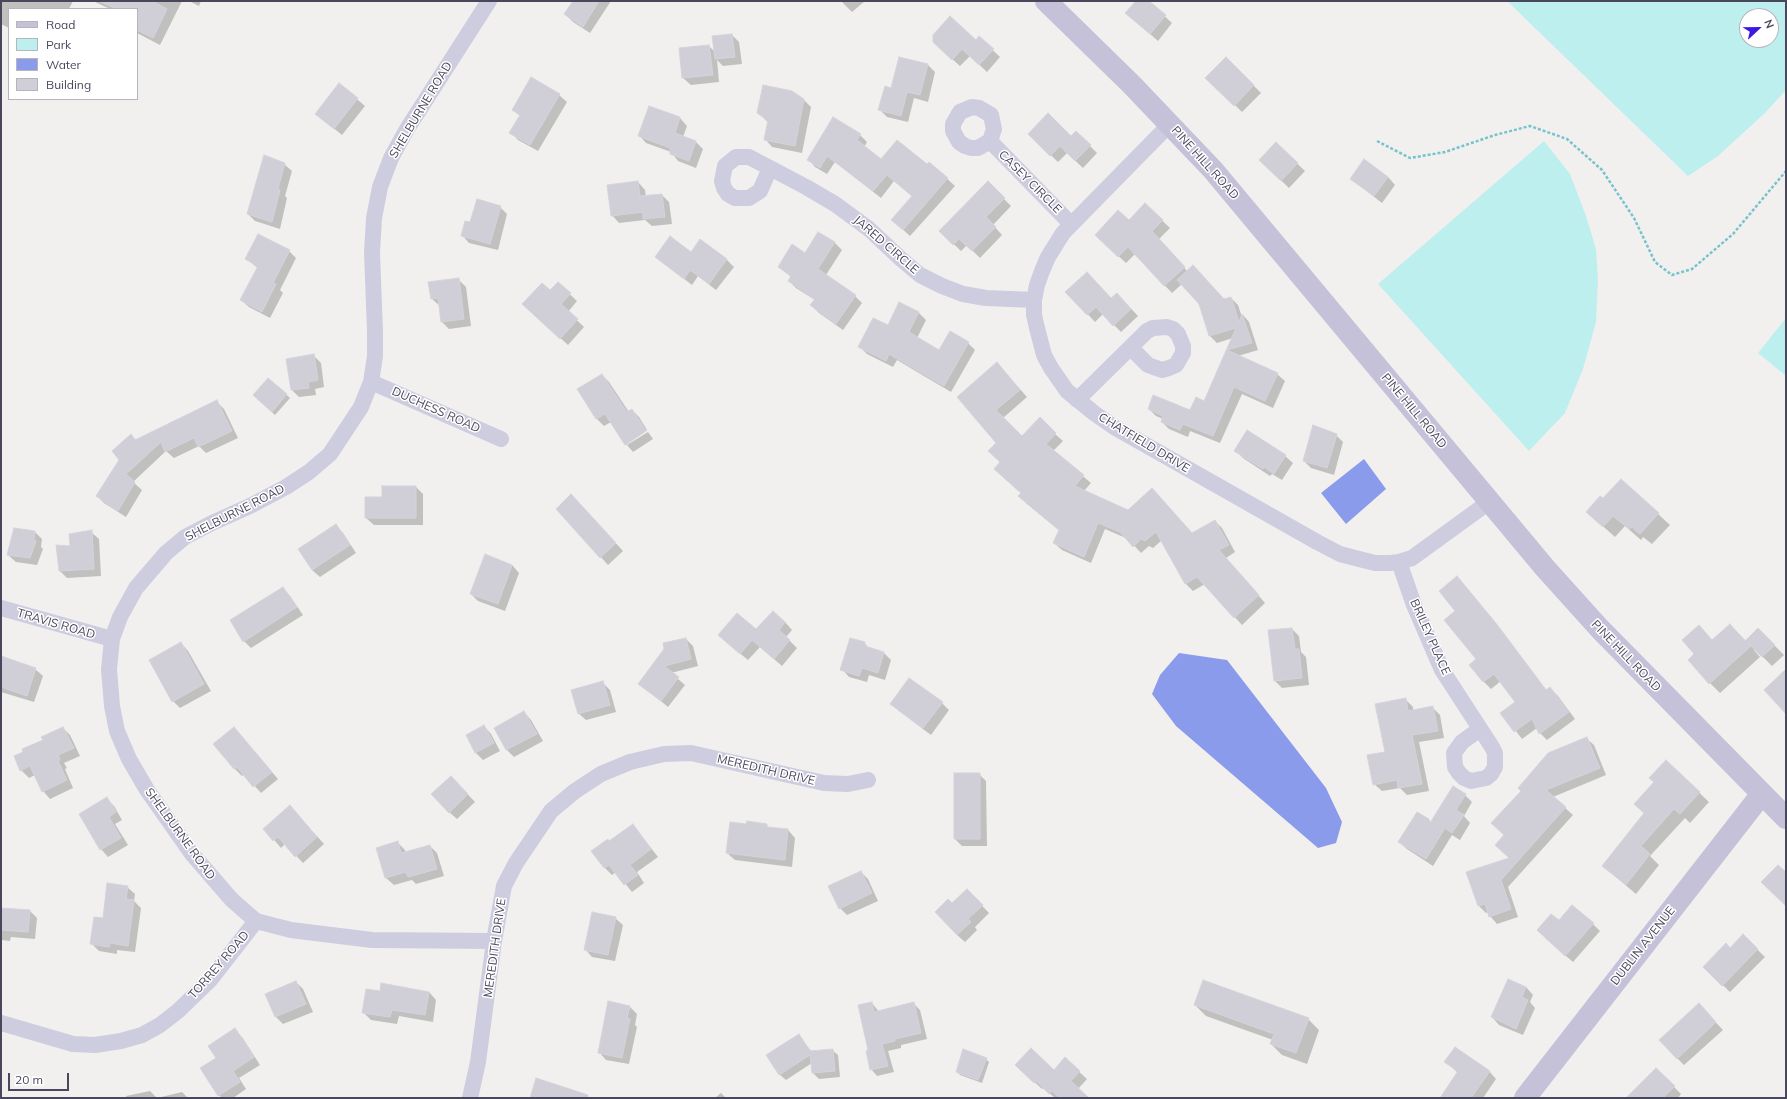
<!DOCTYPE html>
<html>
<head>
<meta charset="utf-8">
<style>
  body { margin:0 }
  #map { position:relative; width:1787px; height:1099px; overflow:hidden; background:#f1f0ef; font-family:Mulish,sans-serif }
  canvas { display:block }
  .frame { position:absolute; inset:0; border:2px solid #49475c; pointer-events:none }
  .legend { position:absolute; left:8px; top:8px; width:130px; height:92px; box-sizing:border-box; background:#fff; border:1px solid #b6b5be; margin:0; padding:5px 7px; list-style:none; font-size:12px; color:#49475c }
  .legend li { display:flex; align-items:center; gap:8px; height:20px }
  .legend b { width:20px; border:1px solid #b6b5be }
  .north { position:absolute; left:1739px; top:8px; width:40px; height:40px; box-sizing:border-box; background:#fff; border:1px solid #b6b5be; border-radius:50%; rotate:68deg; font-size:11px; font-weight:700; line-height:16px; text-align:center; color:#49475c }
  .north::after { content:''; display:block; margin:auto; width:14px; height:18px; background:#3c18e2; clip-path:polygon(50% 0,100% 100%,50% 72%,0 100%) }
  .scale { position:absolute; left:8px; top:1073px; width:61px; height:18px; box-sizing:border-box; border:2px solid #49475c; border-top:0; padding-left:5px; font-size:12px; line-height:14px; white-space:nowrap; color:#49475c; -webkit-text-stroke:3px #fff; paint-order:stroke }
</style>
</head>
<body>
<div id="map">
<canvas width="1787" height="1099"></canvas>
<div class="frame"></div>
<ul class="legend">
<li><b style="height:5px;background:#c4c1d8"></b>Road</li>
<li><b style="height:11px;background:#bdefef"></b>Park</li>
<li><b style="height:11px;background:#8a9bec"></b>Water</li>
<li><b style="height:11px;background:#d0ced7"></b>Building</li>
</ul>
<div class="north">N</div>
<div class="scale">20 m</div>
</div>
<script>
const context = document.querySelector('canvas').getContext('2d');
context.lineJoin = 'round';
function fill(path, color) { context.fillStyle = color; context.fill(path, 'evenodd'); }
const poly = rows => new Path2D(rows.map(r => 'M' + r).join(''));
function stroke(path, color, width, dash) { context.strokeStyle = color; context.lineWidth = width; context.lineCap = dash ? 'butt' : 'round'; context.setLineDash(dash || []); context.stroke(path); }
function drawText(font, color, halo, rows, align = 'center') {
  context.font = font + ' Mulish,sans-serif'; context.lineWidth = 3; context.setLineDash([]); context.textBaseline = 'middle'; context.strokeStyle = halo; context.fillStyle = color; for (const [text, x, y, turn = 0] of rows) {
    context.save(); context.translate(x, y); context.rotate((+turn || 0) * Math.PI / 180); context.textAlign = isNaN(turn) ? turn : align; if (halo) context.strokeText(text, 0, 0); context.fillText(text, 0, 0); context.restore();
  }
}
fill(poly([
  [1507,1,1786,1,1786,90,1765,113,1718,156,1688,176],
  [1747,16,1771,16,1771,40,1747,40],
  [1544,141,1570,174,1586,216,1596,249,1598,280,1596,322,1583,369,1565,413,1529,451,1378,284],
  [1786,318,1786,376,1758,353]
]), '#bdefef');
fill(poly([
  [1364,459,1386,489,1346,524,1321,493],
  [1179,653,1227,660,1326,788,1342,822,1336,843,1318,848,1176,726,1152,694,1160,675]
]), '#8a9bec');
fill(poly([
  [1,1,73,1,69,9,9,9,9,28,1,24],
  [93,1,150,1,155,3,156,1,182,1,160,45,137,33,137,9,110,9],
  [189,1,201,1,199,6],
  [574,1,611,1,590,33,573,22,565,14],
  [841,1,865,1,852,12],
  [1137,1,1148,1,1172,23,1158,41,1134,20],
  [732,35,739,42,742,64,723,66,717,60,719,82,691,85,683,78,709,46,715,52],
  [979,37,1000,57,987,72,970,56,960,66,941,49,976,41],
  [1226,58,1261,93,1242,112,1207,78],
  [928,65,935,72,928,102,914,98,908,122,887,117,880,110,892,90],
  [532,79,559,95,567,102,538,151,518,140,511,132,520,116,513,110],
  [339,84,365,106,342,135,316,114],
  [804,100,811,107,802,153,772,147,765,139,769,123,758,113],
  [649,107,680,118,687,126,683,137,696,142,703,149,696,168,678,161,671,152,646,143,639,135],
  [1076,132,1097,153,1083,168,1067,153,1058,162,1029,134,1071,137],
  [860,135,867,142,864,147,882,160,928,165,930,163,955,186,910,236,900,227,913,197,894,181,881,198,835,162,827,174,815,167,808,159],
  [1276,143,1305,171,1289,188,1260,160],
  [284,164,292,171,285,196,287,198,280,229,255,221,248,214],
  [1388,177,1395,185,1382,203,1351,179],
  [638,182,645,190,646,197,662,195,669,202,672,224,652,226,645,220,619,223,612,215],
  [988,183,1011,206,993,225,1002,235,980,258,967,245,961,251,940,231],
  [1145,204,1170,228,1159,239,1187,271,1224,300,1231,298,1238,305,1242,317,1243,315,1249,322,1258,350,1238,356,1277,374,1285,381,1273,408,1242,394,1220,443,1190,431,1188,437,1169,429,1162,422,1163,419,1156,416,1149,409,1191,412,1205,402,1233,338,1217,343,1210,336,1200,304,1182,284,1172,293,1135,254,1126,263,1096,235,1129,222],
  [500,207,507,214,498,250,469,243,462,235,471,223],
  [819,233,835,243,842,250,826,275,855,296,862,303,843,330,819,313,811,305,815,300,796,288,789,281,791,277,779,267,805,254],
  [289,251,296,258,280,290,283,293,270,318,249,307,241,300,258,268,246,259],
  [691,253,727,260,734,267,716,290,698,276,692,285,656,257],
  [459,280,466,287,471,326,449,329,441,321,440,306,432,299],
  [558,283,577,301,568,312,584,327,568,345,531,311],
  [1067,292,1124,301,1138,316,1121,332,1103,314,1095,322],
  [900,304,919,313,926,320,917,338,939,351,968,343,975,350,951,392,897,360,893,367,867,354,860,347,888,326],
  [313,355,321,363,324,387,315,389,316,395,299,397,292,390],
  [1004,371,1027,397,1003,418,1022,437,1055,434,1063,441,1053,451,1091,483,1084,491,1128,511,1152,489,1193,534,1215,521,1222,528,1235,552,1226,558,1265,603,1242,625,1205,584,1193,591,1186,584,1161,541,1153,548,1149,546,1141,553,1128,539,1105,529,1091,563,1062,550,1054,543,1060,531,1027,504,1019,496,1022,494,1002,476,998,443,958,397],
  [602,375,609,382,629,412,632,410,639,417,647,430,626,445,611,422,604,426,597,419,578,390],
  [269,379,290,398,275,415,257,399],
  [217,402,224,409,238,438,206,453,199,446,174,458,166,451,133,482,142,490,126,517,104,503,97,496,120,460,131,435,136,440],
  [1248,431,1285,456,1293,463,1282,480,1272,474,1270,476,1243,458,1235,450],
  [648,432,653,439,633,452,627,445],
  [1336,435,1343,442,1334,475,1311,468,1304,461],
  [1621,480,1670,525,1652,544,1643,537,1641,540,1625,526,1615,537,1587,512,1603,500],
  [416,487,423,494,423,525,374,525,366,518,383,498],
  [579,503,623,551,608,565,557,509],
  [336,526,343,533,356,553,320,577,312,570],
  [35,532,42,539,41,547,43,549,37,565,16,562,8,555],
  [91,532,99,539,101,576,67,578,60,571,71,548],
  [512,565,519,573,505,611,478,601,471,594],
  [1464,585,1502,631,1547,691,1550,688,1558,696,1575,719,1547,740,1540,733,1537,728,1522,739,1502,713,1517,702,1501,681,1491,689,1483,681,1478,659,1457,612],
  [283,589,290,596,303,615,251,648,244,641],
  [785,622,792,630,786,637,797,648,782,666,760,647,748,660,726,642],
  [1730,625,1746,641,1758,629,1784,655,1772,666,1755,649,1754,650,1760,657,1720,693,1710,683,1696,654],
  [1292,629,1299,636,1301,652,1306,657,1309,685,1282,688,1275,681],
  [686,639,693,646,698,666,671,673,685,685,668,707,640,684],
  [181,643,188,651,211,691,180,708,173,701],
  [864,643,870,649,884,653,891,660,885,680,869,675,867,682,849,677,842,669],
  [1,662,35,669,43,676,34,702,1,692],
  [603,683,610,690,616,712,586,720,578,713],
  [1405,699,1413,707,1413,711,1432,707,1440,715,1444,738,1419,742,1429,791,1407,795,1400,788,1382,791,1374,784],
  [942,703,949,710,931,735,899,711,891,704],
  [524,712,531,720,543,741,514,757,507,750,495,728],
  [484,726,491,734,500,751,483,760,476,753,467,736],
  [63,728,70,735,80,756,64,763,67,768,65,769,73,788,50,799,43,791,35,775,29,778,21,770,24,752],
  [234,728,278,779,261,793,244,774,242,776,235,769,215,744],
  [1586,738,1594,745,1606,775,1553,797,1573,815,1508,887,1518,917,1497,924,1490,916,1488,912,1486,913,1479,906,1467,873,1511,858,1496,845],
  [1666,761,1709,802,1690,823,1685,818,1650,856,1659,865,1636,894,1603,866,1645,814,1656,782],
  [955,774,979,774,986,781,987,846,962,846,955,839],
  [458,784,475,802,457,819,449,812],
  [1465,795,1472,802,1464,816,1470,823,1460,840,1452,835,1433,866,1407,849,1399,842,1429,820,1431,823],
  [107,799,114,806,122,820,115,824,128,845,108,857,101,849,81,814],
  [297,814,324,844,303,863,285,844,281,848,265,829],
  [633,825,658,857,637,872,644,883,632,892,616,872,612,875,605,868,610,842],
  [747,825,766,825,770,828,788,830,795,838,792,867,735,860,727,853],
  [397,842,405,850,406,853,430,846,437,853,444,876,416,884,412,880,394,885,386,878,378,848],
  [861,872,868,879,878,901,847,915,840,908],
  [127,887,135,894,134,901,141,908,135,952,117,950,117,954,99,951,92,944,103,919],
  [967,890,989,913,975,927,977,930,965,942,957,935,952,904],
  [1,909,30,911,37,918,35,939,11,937,10,941,1,940],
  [615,918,623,925,615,961,592,957,585,949],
  [1559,922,1593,924,1600,931,1573,962,1545,938],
  [1743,936,1765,957,1730,992,1704,967,1730,949],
  [1509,980,1526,987,1533,995,1530,1002,1535,1008,1523,1035,1499,1025,1492,1017],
  [296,982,303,989,313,1012,283,1024,276,1017,267,994],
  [382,985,429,992,436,1000,433,1022,399,1016,397,1024,371,1020,363,1012,381,993],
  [872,1003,879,1012,914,1004,920,1010,927,1039,901,1045,901,1048,888,1051,894,1072,877,1076,871,1069,869,1051],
  [1195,1005,1308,1019,1319,1030,1307,1064,1282,1055,1271,1044,1273,1040,1206,1016],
  [630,1007,637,1014,635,1025,637,1027,629,1064,606,1060,599,1052],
  [1706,1012,1723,1030,1684,1065,1677,1058],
  [235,1030,242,1037,260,1065,239,1078,246,1089,233,1098,222,1098,219,1095,217,1058],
  [799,1036,812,1052,832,1050,838,1055,840,1077,819,1079,813,1073,812,1063,786,1080,780,1075,768,1056],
  [986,1059,989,1062,982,1083,960,1075,957,1071],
  [1065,1059,1087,1079,1078,1089,1088,1098,1055,1098,1043,1088,1042,1089,1024,1072,1054,1071],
  [1446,1062,1489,1071,1496,1079,1483,1098,1445,1098,1458,1073],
  [1656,1069,1681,1094,1678,1098,1628,1098],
  [150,1091,157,1098,182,1092,188,1098,127,1098,126,1096],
  [721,1093,726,1098,715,1098]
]), '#0003');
const building = poly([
  [99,1,152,1,167,9,153,38,137,30,137,9,117,9,99,1],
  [573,1,599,1,583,27,564,14,573,1],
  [1136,1,1149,1,1166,15,1150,34,1125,13,1136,1],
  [950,16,976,40,979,36,994,49,979,65,962,49,952,60,933,42,933,35,950,16],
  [732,34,735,57,715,59,712,36,732,34],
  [709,45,713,75,682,78,679,48,709,45],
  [899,57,928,64,920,95,907,92,901,116,878,110,885,86,891,88,899,57],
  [1226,57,1254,85,1234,106,1205,78,1226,57],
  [531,77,560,94,530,145,509,133,520,115,512,110,531,77],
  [339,83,358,98,334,129,315,114,339,83],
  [763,85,792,91,804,99,795,146,764,140,768,120,757,113,763,85],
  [649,106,680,117,675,133,696,141,689,161,670,154,670,148,638,136,649,106],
  [1048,113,1071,136,1076,131,1091,145,1075,161,1060,146,1050,156,1028,134,1048,113],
  [833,117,861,134,857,140,881,159,897,140,927,164,929,162,948,178,903,230,891,220,912,196,887,175,873,191,827,156,820,168,807,160,833,117],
  [1276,142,1298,163,1281,181,1259,160,1276,142],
  [264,155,285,163,278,189,280,190,272,222,247,214,264,155],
  [1364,159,1388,177,1374,196,1350,179,1364,159],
  [638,181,640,196,662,194,665,217,643,219,643,212,611,216,607,185,638,181],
  [988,181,1005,198,986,217,996,227,972,251,959,239,953,245,939,231,988,181],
  [477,199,501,206,490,244,461,236,465,221,470,222,477,199],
  [1145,203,1163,220,1152,231,1185,267,1164,286,1128,247,1118,257,1095,235,1118,210,1129,220,1145,203],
  [818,232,835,242,818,269,856,295,836,324,810,305,815,299,788,281,791,276,778,267,792,244,805,253,818,232],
  [258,234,290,250,273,283,276,284,262,312,240,300,258,266,245,259,258,234],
  [670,236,691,252,700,239,727,259,709,284,690,270,684,279,655,257,670,236],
  [1193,265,1224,299,1231,297,1239,322,1242,314,1252,343,1227,350,1278,373,1265,401,1234,387,1213,436,1183,424,1180,430,1161,422,1163,416,1148,409,1153,395,1190,410,1196,397,1204,401,1236,328,1209,336,1199,304,1177,280,1193,265],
  [1087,272,1111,298,1117,293,1131,309,1113,326,1096,307,1087,315,1065,292,1087,272],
  [459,278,464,319,441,322,438,298,431,299,428,282,459,278],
  [558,282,571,293,561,304,578,319,560,339,522,304,542,283,550,290,558,282],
  [899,302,919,312,909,332,939,350,950,331,969,342,944,386,889,354,886,361,858,347,873,318,888,325,899,302],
  [314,354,318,380,308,382,309,388,291,390,286,359,314,354],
  [997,362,1020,390,996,410,1022,436,1040,417,1056,433,1046,444,1084,475,1075,486,1128,510,1152,488,1192,533,1215,520,1229,545,1219,550,1259,595,1234,618,1197,577,1185,584,1156,532,1145,541,1141,539,1133,547,1120,532,1098,523,1084,557,1053,543,1059,530,1018,496,1021,493,994,469,1000,462,988,451,996,443,957,397,997,362],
  [602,374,627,412,632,409,646,431,625,445,605,414,596,419,577,389,602,374],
  [268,378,287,394,272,412,253,395,268,378],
  [217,400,232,431,198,447,194,438,165,452,161,442,126,474,135,482,118,511,96,496,119,460,112,451,131,434,135,440,217,400],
  [1313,425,1337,434,1327,468,1303,461,1313,425],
  [1247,430,1286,455,1274,474,1264,467,1263,469,1234,451,1247,430],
  [1621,479,1659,513,1640,534,1632,527,1629,529,1613,516,1603,527,1586,512,1600,496,1603,498,1621,479],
  [382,486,416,486,416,518,365,518,365,497,382,497,382,486],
  [571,494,616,543,600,558,556,509,571,494],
  [336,524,350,545,312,570,298,549,336,524],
  [14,528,35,531,34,540,36,541,30,558,7,555,14,528],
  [92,530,94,569,59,571,56,545,70,546,69,534,92,530],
  [485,554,512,565,498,604,470,594,485,554],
  [1457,576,1495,622,1546,690,1550,687,1569,712,1539,734,1532,719,1514,732,1500,713,1515,702,1494,674,1483,682,1469,665,1476,659,1444,620,1455,611,1439,591,1457,576],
  [283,587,297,607,243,642,230,620,283,587],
  [773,611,785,622,779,630,790,640,774,659,752,640,740,654,718,635,737,613,756,629,773,611],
  [1730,624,1745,641,1758,628,1775,645,1762,657,1748,643,1751,646,1709,684,1688,660,1694,654,1682,640,1699,625,1712,640,1730,624],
  [1292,628,1295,649,1299,649,1302,678,1274,681,1268,630,1292,628],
  [686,638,691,659,664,666,679,677,661,701,638,684,664,649,663,643,686,638],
  [850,638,865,642,865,646,884,652,878,673,862,668,859,676,840,670,850,638],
  [181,642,204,684,172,702,149,660,181,642],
  [1,656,36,668,27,696,1,687,1,656],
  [1786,669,1786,714,1764,690,1786,669],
  [909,678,943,702,923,728,890,704,909,678],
  [603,681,610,705,578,714,571,690,603,681],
  [1406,698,1408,711,1433,706,1438,731,1412,735,1422,784,1398,788,1397,780,1373,785,1367,755,1385,752,1375,704,1406,698],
  [524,711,537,734,506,750,494,728,524,711],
  [484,725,494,743,475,753,466,735,484,725],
  [63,727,74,748,58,755,60,760,58,761,67,780,42,792,30,766,20,771,14,756,23,752,22,749,43,740,41,737,63,727],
  [234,727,272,772,253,787,237,767,234,769,213,744,234,727],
  [1587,737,1600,768,1546,790,1566,807,1501,880,1511,909,1489,917,1485,904,1478,906,1466,872,1509,858,1495,845,1504,835,1491,823,1521,791,1518,788,1548,753,1587,737],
  [1666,760,1700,792,1680,814,1674,809,1641,846,1650,854,1626,885,1602,866,1644,813,1634,804,1654,782,1649,778,1666,760],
  [954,773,980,773,980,839,954,839,954,773],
  [451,776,468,794,449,813,431,794,451,776],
  [1453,786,1466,794,1456,810,1464,815,1452,833,1445,828,1426,859,1398,842,1417,812,1429,819,1430,823,1453,786],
  [107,797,116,812,109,817,121,838,100,850,79,814,107,797],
  [290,805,317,837,295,857,278,837,273,841,263,829,290,805],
  [747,821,767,824,767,827,788,829,785,860,726,853,730,822,746,824,747,821],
  [633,824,651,849,630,865,638,875,624,885,609,865,604,868,591,851,608,839,609,841,633,824],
  [398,841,401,853,430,845,437,869,408,877,406,872,385,878,376,848,398,841],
  [1778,865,1786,872,1786,906,1761,882,1778,865],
  [861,871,872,893,839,909,828,886,861,871],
  [107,883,128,886,126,899,134,900,128,946,110,943,109,947,90,944,94,917,103,918,107,883],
  [967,889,983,905,968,919,971,922,957,935,935,912,948,899,952,903,967,889],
  [1572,905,1594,923,1565,956,1537,930,1551,914,1559,920,1572,905],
  [1,908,30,910,28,932,1,930,1,908],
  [592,912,616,917,608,955,584,950,592,912],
  [1743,934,1758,949,1722,986,1703,967,1726,943,1730,948,1743,934],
  [1508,979,1526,987,1522,997,1528,1000,1516,1029,1491,1017,1508,979],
  [1203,980,1309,1018,1296,1053,1270,1044,1274,1034,1194,1005,1203,980],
  [296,981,306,1004,275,1017,265,994,296,981],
  [381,983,429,992,425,1015,392,1010,390,1017,362,1013,366,989,380,991,381,983],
  [608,1001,630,1006,627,1018,630,1019,622,1058,598,1053,608,1001],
  [872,1002,874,1012,914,1002,921,1033,895,1039,895,1041,882,1044,888,1066,870,1070,866,1051,868,1050,858,1005,872,1002],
  [1699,1003,1716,1022,1677,1059,1659,1040,1699,1003],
  [235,1028,254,1057,233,1071,240,1082,218,1096,200,1068,216,1058,208,1046,235,1028],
  [799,1034,810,1051,833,1049,835,1071,812,1073,810,1055,779,1075,766,1055,799,1034],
  [1455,1047,1490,1071,1471,1098,1440,1098,1458,1071,1444,1062,1455,1047],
  [1031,1048,1054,1070,1065,1057,1080,1071,1071,1081,1089,1098,1060,1098,1052,1091,1049,1094,1036,1081,1034,1083,1015,1065,1031,1048],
  [963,1049,987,1058,978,1080,956,1072,963,1049],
  [1656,1068,1675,1086,1663,1098,1626,1098,1656,1068],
  [536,1078,588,1095,588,1098,530,1098,536,1078]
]);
fill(building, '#d0ced7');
stroke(building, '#d5d3da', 1);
stroke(poly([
  [1377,141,1410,158,1445,152,1495,135,1530,126,1567,139,1602,170,1634,218,1655,262,1672,275,1692,269,1733,234,1786,171]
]), '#75c3cd', 2.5, [3, 2]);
stroke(poly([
  [489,1,407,129,391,158,380,187,374,218,372,253,375,331,375,356,371,382,361,407,330,454,309,472,286,487,250,506,212,523,185,537,166,553,136,588,120,617,112,639,109,669,112,706,117,731,129,759,147,790,192,854,232,900,256,921,291,930,372,940,494,941],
  [1170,124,1063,233,1048,257,1042,271,1037,285,1034,300,1034,315,1037,328,1044,355,1051,368,1067,391,1094,413,1114,427,1317,542,1340,554,1359,559,1375,563,1390,563,1399,562,1412,558,1489,502],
  [990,141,978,148,971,148,965,146,959,142,953,131,953,124,960,112,972,107,979,108,991,115,994,129,990,141,1071,224],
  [770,168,760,191,749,198,735,198,728,194,724,188,722,181,725,166,736,157,749,157,770,168,806,187,835,204,869,229,901,259,920,275,942,286,963,294,986,298,1034,300],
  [371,382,501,439],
  [1077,400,1147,331,1153,328,1167,327,1173,329,1178,334,1183,346,1183,353,1176,365,1169,368,1162,370,1148,365,1131,348],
  [1399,562,1414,605,1442,670,1492,747,1495,753,1495,767,1491,774,1486,778,1471,781,1464,778,1459,773,1455,767,1454,753,1462,742,1480,729],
  [1,608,112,639],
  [1,1023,73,1044,95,1045,121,1041,142,1035,160,1025,178,1011,210,980,256,921],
  [470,1098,478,1062,494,941,504,886,516,863,551,811,575,791,601,774,630,762,664,754,691,753,824,783,848,784,868,780]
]), '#cecddf', 16);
stroke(poly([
  [1046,1,1132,85,1213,170,1545,568,1600,629,1786,818],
  [1525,1098,1761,795]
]), '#c4c1d8', 22);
drawText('12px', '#49475c', '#fff', [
  ["SHELBURNE ROAD",421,110,-59],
  ["PINE HILL ROAD",1205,163,48],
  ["CASEY CIRCLE",1030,182,45],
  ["JARED CIRCLE",886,245,41],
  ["DUCHESS ROAD",436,410,24],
  ["PINE HILL ROAD",1414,411,50],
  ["CHATFIELD DRIVE",1144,443,31],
  ["SHELBURNE ROAD",235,513,-27],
  ["TRAVIS ROAD",56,624,16],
  ["BRILEY PLACE",1430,637,66],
  ["PINE HILL ROAD",1626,656,46],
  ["MEREDITH DRIVE",766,770,13],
  ["SHELBURNE ROAD",180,834,54],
  ["DUBLIN AVENUE",1643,946,-52],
  ["MEREDITH DRIVE",495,948,-82],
  ["TORREY ROAD",219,965,-49]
]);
</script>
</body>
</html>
